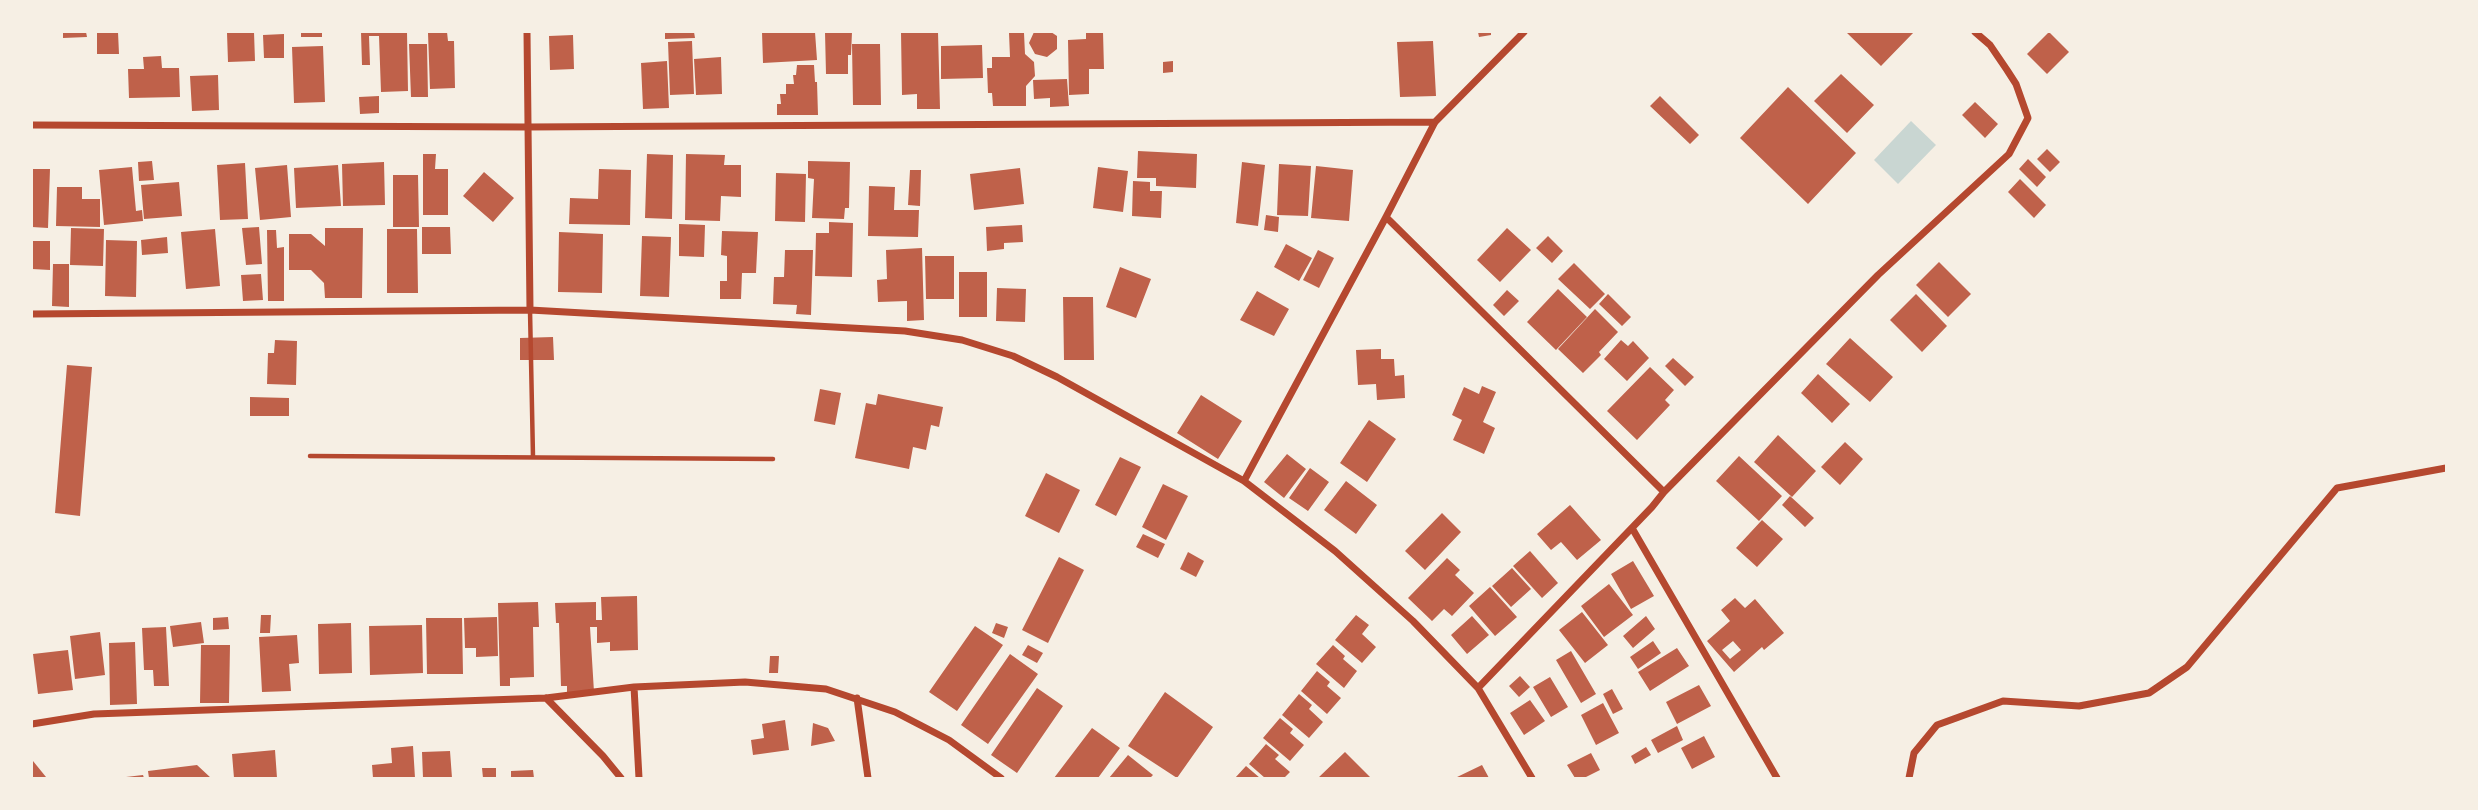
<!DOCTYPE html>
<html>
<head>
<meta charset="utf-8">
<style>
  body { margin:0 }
  #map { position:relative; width:2478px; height:810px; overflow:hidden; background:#f6efe4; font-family:"Fira Sans Condensed",sans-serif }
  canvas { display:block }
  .frame { position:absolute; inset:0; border:33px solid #f6efe4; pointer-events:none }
</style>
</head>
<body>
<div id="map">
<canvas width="2478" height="810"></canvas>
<div class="frame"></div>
</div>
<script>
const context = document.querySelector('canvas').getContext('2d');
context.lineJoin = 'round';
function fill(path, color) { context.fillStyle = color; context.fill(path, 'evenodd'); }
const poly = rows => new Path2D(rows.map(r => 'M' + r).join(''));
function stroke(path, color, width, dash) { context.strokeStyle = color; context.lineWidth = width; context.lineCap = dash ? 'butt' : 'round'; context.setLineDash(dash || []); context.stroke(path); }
fill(poly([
  [1911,121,1936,145,1898,184,1874,160]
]), '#c9d6d2');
fill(poly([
  [63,32,86,32,87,37,63,38],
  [97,32,118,32,119,54,97,54],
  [254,32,255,61,228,62,227,33],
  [301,32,322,32,322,37,301,37],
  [361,32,407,32,408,91,381,92,379,36,369,36,370,65,362,65],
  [447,32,448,41,454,41,455,88,430,89,428,33],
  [665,32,694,32,695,38,665,39],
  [762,32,815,32,817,60,763,63],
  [825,32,852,32,851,55,848,55,848,74,826,74],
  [901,32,938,32,940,109,917,109,917,94,902,95],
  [1034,32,1051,32,1057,36,1057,49,1047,57,1035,54,1029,43],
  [1086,32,1103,32,1104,69,1089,69,1089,94,1069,95,1068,40,1086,39],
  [1478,32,1491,32,1491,35,1479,37],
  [1846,32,1914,32,1881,66],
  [2049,32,2069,52,2047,74,2027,54],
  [1009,33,1024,33,1025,54,1034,62,1035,76,1026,86,1026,106,993,106,992,93,988,93,987,68,992,68,992,57,1010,57],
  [284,34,284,58,264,58,263,35],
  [573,35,574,69,550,70,549,36],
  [692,41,694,94,670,95,668,42],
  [1433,41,1436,96,1400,97,1397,42],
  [409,44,427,44,428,97,411,97],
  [852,44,880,44,881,105,853,105],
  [982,45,983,78,941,79,941,46],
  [323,46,325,102,294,103,292,47],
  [161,56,162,68,179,68,180,97,129,98,128,69,144,69,143,57],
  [721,57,722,94,696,95,694,59],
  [667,61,669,108,643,109,641,63],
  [1173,61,1173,72,1163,73,1163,62],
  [797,65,814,65,815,82,817,82,818,115,777,115,777,104,781,104,780,94,786,94,786,84,794,84,793,75,796,75],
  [1841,74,1874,105,1847,133,1814,101],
  [218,75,219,110,192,111,190,76],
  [1067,79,1069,106,1050,107,1050,98,1034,99,1033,80],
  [1788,87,1856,153,1808,204,1740,138],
  [379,96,379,113,360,114,359,97],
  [1660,96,1699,135,1690,144,1650,106],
  [1975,102,1998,124,1985,138,1962,115],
  [2047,149,2060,162,2050,172,2037,159],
  [1138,151,1197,154,1196,188,1156,186,1156,178,1137,178],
  [423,154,436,154,435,169,448,169,448,215,423,215],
  [647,154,673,155,672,219,645,218],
  [686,154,725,155,724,165,741,165,741,197,721,196,720,221,685,220],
  [2028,159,2046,177,2037,187,2019,169],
  [152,161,154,180,139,181,138,162],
  [808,161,850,162,849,208,845,208,844,219,812,218,814,179,808,178],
  [384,162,385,205,343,206,342,164],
  [1242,162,1265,165,1258,226,1236,223],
  [245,163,248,219,220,220,217,165],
  [1279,164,1311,166,1308,216,1277,215],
  [287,165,291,217,260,220,255,168],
  [338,165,341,206,296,208,294,168],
  [1316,166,1353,170,1349,221,1311,218],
  [132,167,136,211,142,210,143,221,104,225,99,170],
  [1098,167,1128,171,1123,212,1093,208],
  [1020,168,1024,204,974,210,970,174],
  [32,169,50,169,48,228,32,227],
  [599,169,631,170,630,225,569,224,570,198,598,199],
  [910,170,921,170,920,206,908,205],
  [484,172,514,198,493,222,463,196],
  [776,173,806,174,805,222,775,221],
  [393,175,418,175,419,227,393,227],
  [2020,179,2046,205,2034,218,2008,192],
  [1133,181,1150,182,1150,191,1162,191,1161,218,1132,216],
  [179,182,182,216,144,219,141,185],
  [869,186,895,187,894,210,919,210,918,237,868,236],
  [57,187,82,187,82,199,100,199,100,227,56,226],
  [1266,215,1279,217,1278,232,1264,230],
  [829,222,853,223,852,277,815,276,816,233,829,233],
  [679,224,705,225,704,257,679,256],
  [1022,225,1023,242,1004,243,1004,249,987,251,986,227],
  [259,227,262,264,246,265,242,228],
  [422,227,450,227,451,254,422,254],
  [71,228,104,229,103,266,70,265],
  [325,228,363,228,362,298,325,298,324,283,311,270,289,270,289,234,311,234,325,246],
  [1507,228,1531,250,1500,282,1477,260],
  [215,229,220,286,186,289,181,232],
  [387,229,417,229,418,293,387,293],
  [267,230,276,230,277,248,284,247,284,301,268,301],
  [722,231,758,232,756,273,742,273,741,299,720,299,720,281,727,281,727,256,721,255],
  [559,232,603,234,602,293,558,292],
  [642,236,671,237,669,297,640,296],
  [1548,236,1563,251,1552,263,1536,248],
  [167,237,168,253,142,255,141,240],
  [106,240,137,241,136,297,105,296],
  [32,241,50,241,50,270,32,269],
  [1286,244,1312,258,1299,281,1274,267],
  [922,248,924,320,907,321,907,301,878,302,877,280,887,279,886,250],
  [785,250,813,250,811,315,796,314,797,305,773,304,774,277,784,277],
  [1318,250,1334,258,1319,288,1303,280],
  [925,256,954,256,954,299,926,299],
  [1939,262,1971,294,1948,317,1916,285],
  [1574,263,1605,294,1590,309,1558,279],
  [53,264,69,264,69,307,52,306],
  [1120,267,1151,279,1136,318,1106,307],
  [959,272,987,272,987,317,959,317],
  [261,274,263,300,243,301,241,275],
  [997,288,1026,289,1025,322,996,321],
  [1558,289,1587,317,1556,350,1527,322],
  [1507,290,1519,301,1504,316,1493,305],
  [1257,291,1289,309,1274,336,1240,320],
  [1608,294,1631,317,1622,326,1599,304],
  [1916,294,1947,326,1922,352,1890,320],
  [1063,297,1093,297,1094,360,1064,360],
  [1595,309,1618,332,1599,352,1601,355,1583,373,1558,349],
  [553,337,554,360,520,360,520,338],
  [1850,338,1893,377,1870,402,1826,364],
  [275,340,297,341,296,385,267,384,268,353,274,353],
  [1621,340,1628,346,1633,341,1649,358,1627,381,1604,359],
  [1381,349,1381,359,1394,359,1395,376,1404,375,1405,398,1377,400,1376,384,1358,385,1356,350],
  [1673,358,1694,377,1685,386,1665,366],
  [67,365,92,367,80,516,55,513],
  [1650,367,1674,390,1665,400,1670,405,1637,440,1607,411],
  [1818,374,1850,404,1832,423,1801,393],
  [1482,386,1496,392,1483,422,1495,428,1484,454,1453,440,1462,420,1452,415,1464,387,1479,394],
  [820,389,841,393,835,425,814,421],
  [878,394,943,407,939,427,931,425,926,450,913,447,909,469,855,458,866,403,876,405],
  [1201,395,1242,421,1218,459,1177,433],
  [250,397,289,398,289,416,250,416],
  [1369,420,1396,439,1367,482,1340,463],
  [1778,435,1816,471,1792,497,1754,462],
  [1845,442,1863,459,1840,485,1821,467],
  [1287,454,1306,469,1284,498,1264,482],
  [1739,456,1782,496,1759,521,1716,481],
  [1120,457,1141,467,1116,516,1095,505],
  [1310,468,1329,482,1308,511,1289,498],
  [1046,473,1080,490,1059,533,1025,516],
  [1346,481,1377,505,1356,534,1324,510],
  [1163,484,1188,496,1166,540,1142,527],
  [1790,496,1814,518,1805,527,1782,505],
  [1570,505,1601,540,1577,560,1561,542,1551,550,1537,534],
  [1442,513,1461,532,1425,570,1405,551],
  [1762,520,1783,539,1757,567,1736,548],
  [1143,534,1165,544,1158,558,1136,547],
  [1530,551,1558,583,1542,598,1513,566],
  [1188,552,1204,561,1196,577,1180,569],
  [1059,557,1084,570,1048,643,1022,630],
  [1447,558,1460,570,1455,575,1474,593,1452,616,1444,609,1432,621,1408,598],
  [1633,561,1654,596,1631,609,1611,574],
  [1512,568,1531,589,1511,607,1492,586],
  [1609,584,1633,615,1604,637,1581,606],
  [1490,587,1517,617,1495,636,1469,606],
  [637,596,638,650,610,651,610,642,597,643,597,627,590,627,594,692,567,692,567,686,561,686,559,623,556,623,555,603,596,602,596,620,602,620,601,597],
  [1735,598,1745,608,1755,599,1784,633,1764,650,1762,647,1734,672,1707,641,1730,621,1721,610],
  [1733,641,1741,650,1730,659,1722,650],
  [538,602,539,627,533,627,534,677,510,678,510,686,500,686,498,603],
  [1582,612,1608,645,1585,663,1559,630],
  [261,615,271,615,270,633,260,633],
  [1356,615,1369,625,1362,634,1376,647,1362,663,1335,640],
  [1472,616,1489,635,1467,654,1451,635],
  [1646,616,1655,629,1633,648,1623,636],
  [228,617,229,629,213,630,213,618],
  [497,617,498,656,476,657,476,648,465,648,464,618],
  [426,618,462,618,463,674,427,674],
  [201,622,204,643,173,647,170,626],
  [351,623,352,673,319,674,318,624],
  [996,623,1008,627,1004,638,992,633],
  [422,625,423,673,370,675,369,626],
  [975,626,1003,645,957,711,929,692],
  [166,627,169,686,154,686,153,670,144,670,142,628],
  [100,632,105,675,75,679,70,636],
  [297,635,299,663,289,664,291,691,262,692,259,637],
  [1653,641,1661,653,1638,669,1630,657],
  [135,642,137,704,110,705,109,643],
  [201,645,230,645,229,703,200,703],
  [1028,645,1043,653,1037,663,1022,655],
  [1333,645,1345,656,1343,659,1357,671,1344,688,1316,664],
  [1677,648,1689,666,1650,691,1638,672],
  [68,650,73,690,38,694,33,654],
  [1571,651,1596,694,1581,703,1556,660],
  [1010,654,1038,674,988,744,961,725],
  [770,656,779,656,778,673,769,673],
  [1317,671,1330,682,1327,686,1341,698,1327,714,1301,691],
  [1520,676,1530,687,1519,697,1509,686],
  [1550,677,1568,707,1551,717,1533,687],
  [1699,685,1711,706,1677,724,1666,702],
  [1037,688,1063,706,1017,773,991,755],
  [1612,689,1623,709,1613,714,1603,694],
  [1165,692,1213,727,1177,778,1128,746],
  [1299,694,1312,705,1309,709,1323,722,1309,738,1282,715],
  [1530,700,1545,721,1524,735,1510,713],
  [1603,703,1619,733,1596,745,1581,715],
  [1280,718,1293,729,1290,733,1304,745,1290,761,1263,738],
  [785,720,789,750,753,755,751,740,764,738,762,724],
  [813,723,828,728,835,741,811,746],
  [1677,726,1683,740,1658,753,1651,740],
  [1092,728,1120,748,1098,778,1054,778],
  [1704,736,1715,757,1692,769,1681,748],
  [1266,744,1279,755,1275,759,1290,772,1284,778,1265,778,1249,764],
  [413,746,415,778,373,778,372,765,392,763,391,748],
  [1646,747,1651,755,1635,764,1631,756],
  [275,750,277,778,234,778,232,754],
  [450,751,452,778,423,778,422,752],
  [1345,752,1371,778,1318,778],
  [1591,753,1600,770,1584,778,1575,778,1567,765],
  [1128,755,1153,775,1150,778,1109,778],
  [33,761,46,777,44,778,32,778],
  [197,765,211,778,149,778,148,771],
  [1482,765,1489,778,1455,778],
  [1246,766,1260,778,1235,778],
  [482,768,496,768,496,778,483,778],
  [533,770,534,778,511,778,511,771],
  [143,775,144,778,126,778,126,777]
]), '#bf614a');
stroke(poly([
  [530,310,533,457],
  [310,456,773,459]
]), '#b5482f', 4.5);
stroke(poly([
  [527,32,530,310],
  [32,125,527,127,1435,122],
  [1386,217,1664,492],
  [32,314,530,310,905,331,962,340,1013,356,1057,377,1244,481,1335,551,1413,621,1478,688,1532,778],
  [1244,481,1386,217,1435,122,1524,32],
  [1632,528,1777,778],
  [634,687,639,778],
  [1478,688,1652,507,1664,492,1878,275,2009,154,2028,118,2016,84,2007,70,1990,45,1975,32],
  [546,698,603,756,621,778],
  [857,698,868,778],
  [32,724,94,714,546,698,634,687,745,682,826,689,895,712,949,740,1001,778],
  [1909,778,1914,753,1937,725,2003,701,2079,706,2149,693,2187,667,2337,488,2446,468]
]), '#b5482f', 7);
</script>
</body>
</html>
